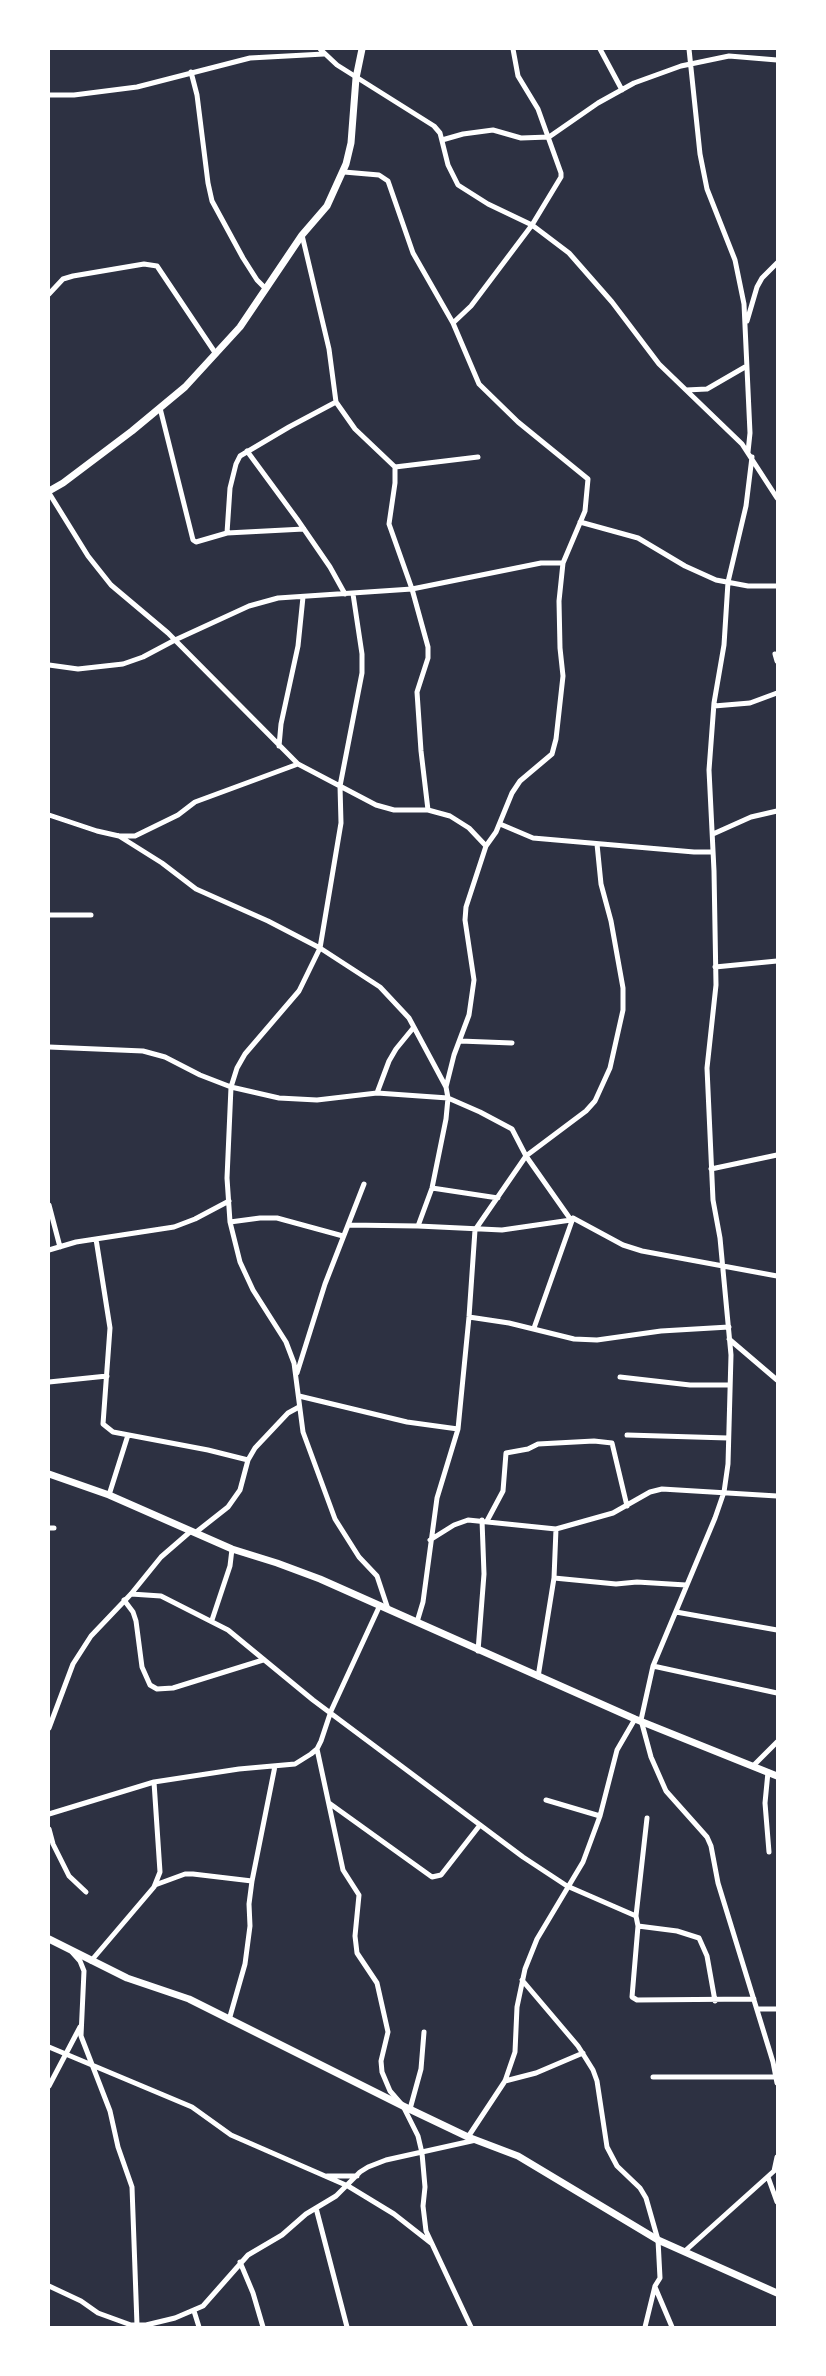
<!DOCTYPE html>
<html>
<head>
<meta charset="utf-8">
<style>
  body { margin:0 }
  #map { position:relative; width:826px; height:2376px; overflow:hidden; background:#2d3142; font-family:"Fira Sans",sans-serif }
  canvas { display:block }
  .frame { position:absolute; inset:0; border:50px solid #fff; pointer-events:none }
</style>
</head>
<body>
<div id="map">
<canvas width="826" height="2376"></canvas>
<div class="frame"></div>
</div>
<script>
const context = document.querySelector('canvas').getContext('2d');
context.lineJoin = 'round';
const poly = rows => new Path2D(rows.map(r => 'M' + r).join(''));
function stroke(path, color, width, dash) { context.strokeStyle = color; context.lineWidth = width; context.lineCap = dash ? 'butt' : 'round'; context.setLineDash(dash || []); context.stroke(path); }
stroke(poly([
  [320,49,337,65,434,126,440,133,448,165,458,185,488,204,532,225,569,253,612,302,659,364,742,444,777,498],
  [600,49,622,90],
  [689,49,700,154,707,189,735,260,744,304,750,433,748,452],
  [191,72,197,95,208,183,212,201,243,258,257,280,266,289],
  [49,95,74,95,137,87,250,58,324,54],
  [442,140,463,134,493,130,521,138,549,137,598,103,634,83,681,66,729,56,777,60],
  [344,172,379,175,388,181,413,253,453,323,479,384,518,422,588,479,585,511,563,563,559,601,560,648,563,676,556,739,552,754,520,781,512,793,496,832,486,846,466,907,465,920,474,980,469,1015,454,1055,446,1087],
  [302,235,329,349,336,402,355,429,395,467,395,483,389,524,412,589,428,647,428,658,417,692,421,751,428,810],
  [49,294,63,279,73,276,144,264,157,266,216,354],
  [747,321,757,287,762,278,777,263],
  [453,323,471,306,532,225,561,177,561,173,538,109,518,76,513,49],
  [686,390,707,389,745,367],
  [160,408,193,540,196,542,227,533,304,529],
  [247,451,297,519,330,567,345,594],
  [752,457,746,506,728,582,724,645,714,703,709,770,714,871,716,985,707,1068,713,1200,720,1238,731,1355,728,1464,724,1492,715,1518,653,1666,641,1720,651,1757,666,1791,707,1837,711,1846,718,1883,773,2062,777,2083],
  [395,467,478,457],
  [49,493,88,556,111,585,168,633,298,764,376,805,394,810,428,810,450,816,469,828,486,846],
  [580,522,638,538,685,566,716,580,748,586,777,586],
  [227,533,230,488,236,464,240,456,289,427,336,402],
  [353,594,362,654,362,673,340,786,341,823,320,948,299,991,245,1054,237,1068,231,1087,227,1178,230,1222,240,1262,253,1290,286,1342,294,1363,303,1432,335,1519,359,1557,377,1576,388,1609],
  [775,654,777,661],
  [49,665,78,669,123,664,143,657,175,640,249,606,278,598,412,589,541,563,563,563],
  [714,706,750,703,777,693],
  [279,746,281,724,298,646,303,597],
  [49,815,97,831,119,836,135,836,178,815,195,802,298,764],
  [500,824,533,838,694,852,713,852],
  [713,834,751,817,777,811],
  [119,836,162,863,196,889,268,921,320,948,380,987,409,1018,446,1087,448,1098,446,1119,432,1188,418,1226],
  [49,915,91,915],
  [715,967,777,961],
  [460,1041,512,1043],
  [49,1047,143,1051,165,1057,200,1075,231,1087,279,1098,317,1100,377,1093,448,1098,480,1112,512,1129,526,1156,571,1220,573,1218,623,1245,642,1251,777,1276],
  [377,1093,389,1061,396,1049,414,1027],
  [711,1169,777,1155],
  [432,1188,498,1198],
  [49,1205,60,1247],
  [230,1222,260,1218,277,1218,343,1236],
  [348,1225,418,1226,502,1230,571,1220],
  [96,1239,110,1328,103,1424,113,1432,208,1450,248,1460],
  [49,1250,76,1242,174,1227,195,1219,229,1201],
  [469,1317,509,1323,574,1339,597,1340,661,1331,729,1327],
  [534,1328,573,1218],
  [729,1339,777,1380],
  [297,1373,325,1284,364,1184],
  [620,1377,690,1385,730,1385],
  [49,1382,107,1376],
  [299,1396,407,1422,458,1429],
  [627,1435,728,1438],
  [109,1495,128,1435],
  [487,1521,503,1491,506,1453,528,1449,538,1444,594,1441,612,1443,627,1506],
  [49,1528,54,1528],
  [195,1533,228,1507,240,1490,248,1460,255,1448,288,1413,299,1407],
  [430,1540,454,1525,468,1520,556,1529,613,1513,650,1492,662,1489,777,1496],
  [554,1578,616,1584,637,1582,686,1585],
  [131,1594,161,1596,228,1630,313,1700,523,1857,567,1886,636,1916],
  [124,1600,133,1612,136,1621,142,1667,150,1685,157,1689,173,1688,263,1660],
  [676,1612,777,1630],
  [212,1620,230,1566,232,1549],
  [417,1622,423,1602,437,1498,458,1429,469,1317,475,1230,526,1156,586,1111,595,1101,610,1068,623,1010,623,988,611,921,601,884,597,844],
  [478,1651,484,1574,482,1520],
  [653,1666,777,1693],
  [538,1677,554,1578,556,1529],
  [49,1728,73,1664,91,1636,131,1594,161,1557,191,1531],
  [317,1749,343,1870,359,1895,355,1936,357,1953,377,1983,388,2032,381,2061,382,2072,390,2091,403,2106,418,2136,422,2153,425,2187,423,2206,426,2231,471,2327],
  [753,1766,777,1742],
  [768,1772,765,1803,769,1852],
  [546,1800,600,1816],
  [329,1803,432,1877,441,1875,480,1825],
  [49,1814,154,1782,239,1769,295,1764,311,1754,317,1749,321,1741,331,1711,380,1605],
  [647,1818,636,1916,638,1926,632,1997,637,2000,754,1999],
  [49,1829,53,1844,69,1876,86,1892],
  [155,1885,185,1874,193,1874,252,1881],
  [638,1926,677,1931,699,1938,707,1956,715,2001],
  [72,1952,80,1961,84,1971,81,2036,110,2111,118,2147,132,2187,137,2325],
  [91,1961,154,1887,160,1872,154,1782],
  [522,1980,578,2046,593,2070,597,2081,607,2147,617,2166,640,2188,646,2198,658,2240,660,2278,655,2286,645,2327],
  [757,2009,777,2009],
  [229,2020,245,1964,250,1926,249,1904,252,1881,275,1766],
  [49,2047,192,2107,231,2135,348,2186,394,2214,431,2243],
  [653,2077,776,2077],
  [505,2081,536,2073,583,2053],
  [49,2086,80,2027],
  [410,2109,421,2069,424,2032],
  [468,2137,505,2081,515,2052,517,2007,525,1969,537,1939,583,1862,600,1816,617,1750,635,1719],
  [327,2176,357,2176],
  [768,2177,777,2202],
  [316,2208,347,2327],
  [685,2251,774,2171,777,2157],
  [240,2262,253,2293,263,2327],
  [49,2286,81,2301,98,2313,131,2325,146,2325,175,2318,203,2306,248,2255,282,2235,306,2214,336,2196,360,2172,368,2167,386,2160,476,2140],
  [655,2287,672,2327],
  [194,2311,199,2327]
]), '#fff', 5);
stroke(poly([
  [49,491,63,483,132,431,185,387,240,327,302,235,327,206,346,164,351,143,356,78,362,49],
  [49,1474,109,1495,232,1549,277,1563,320,1579,635,1719,777,1776],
  [49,1939,127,1978,189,1999,403,2106,468,2137,518,2156,658,2240,777,2293]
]), '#fff', 7);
</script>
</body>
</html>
